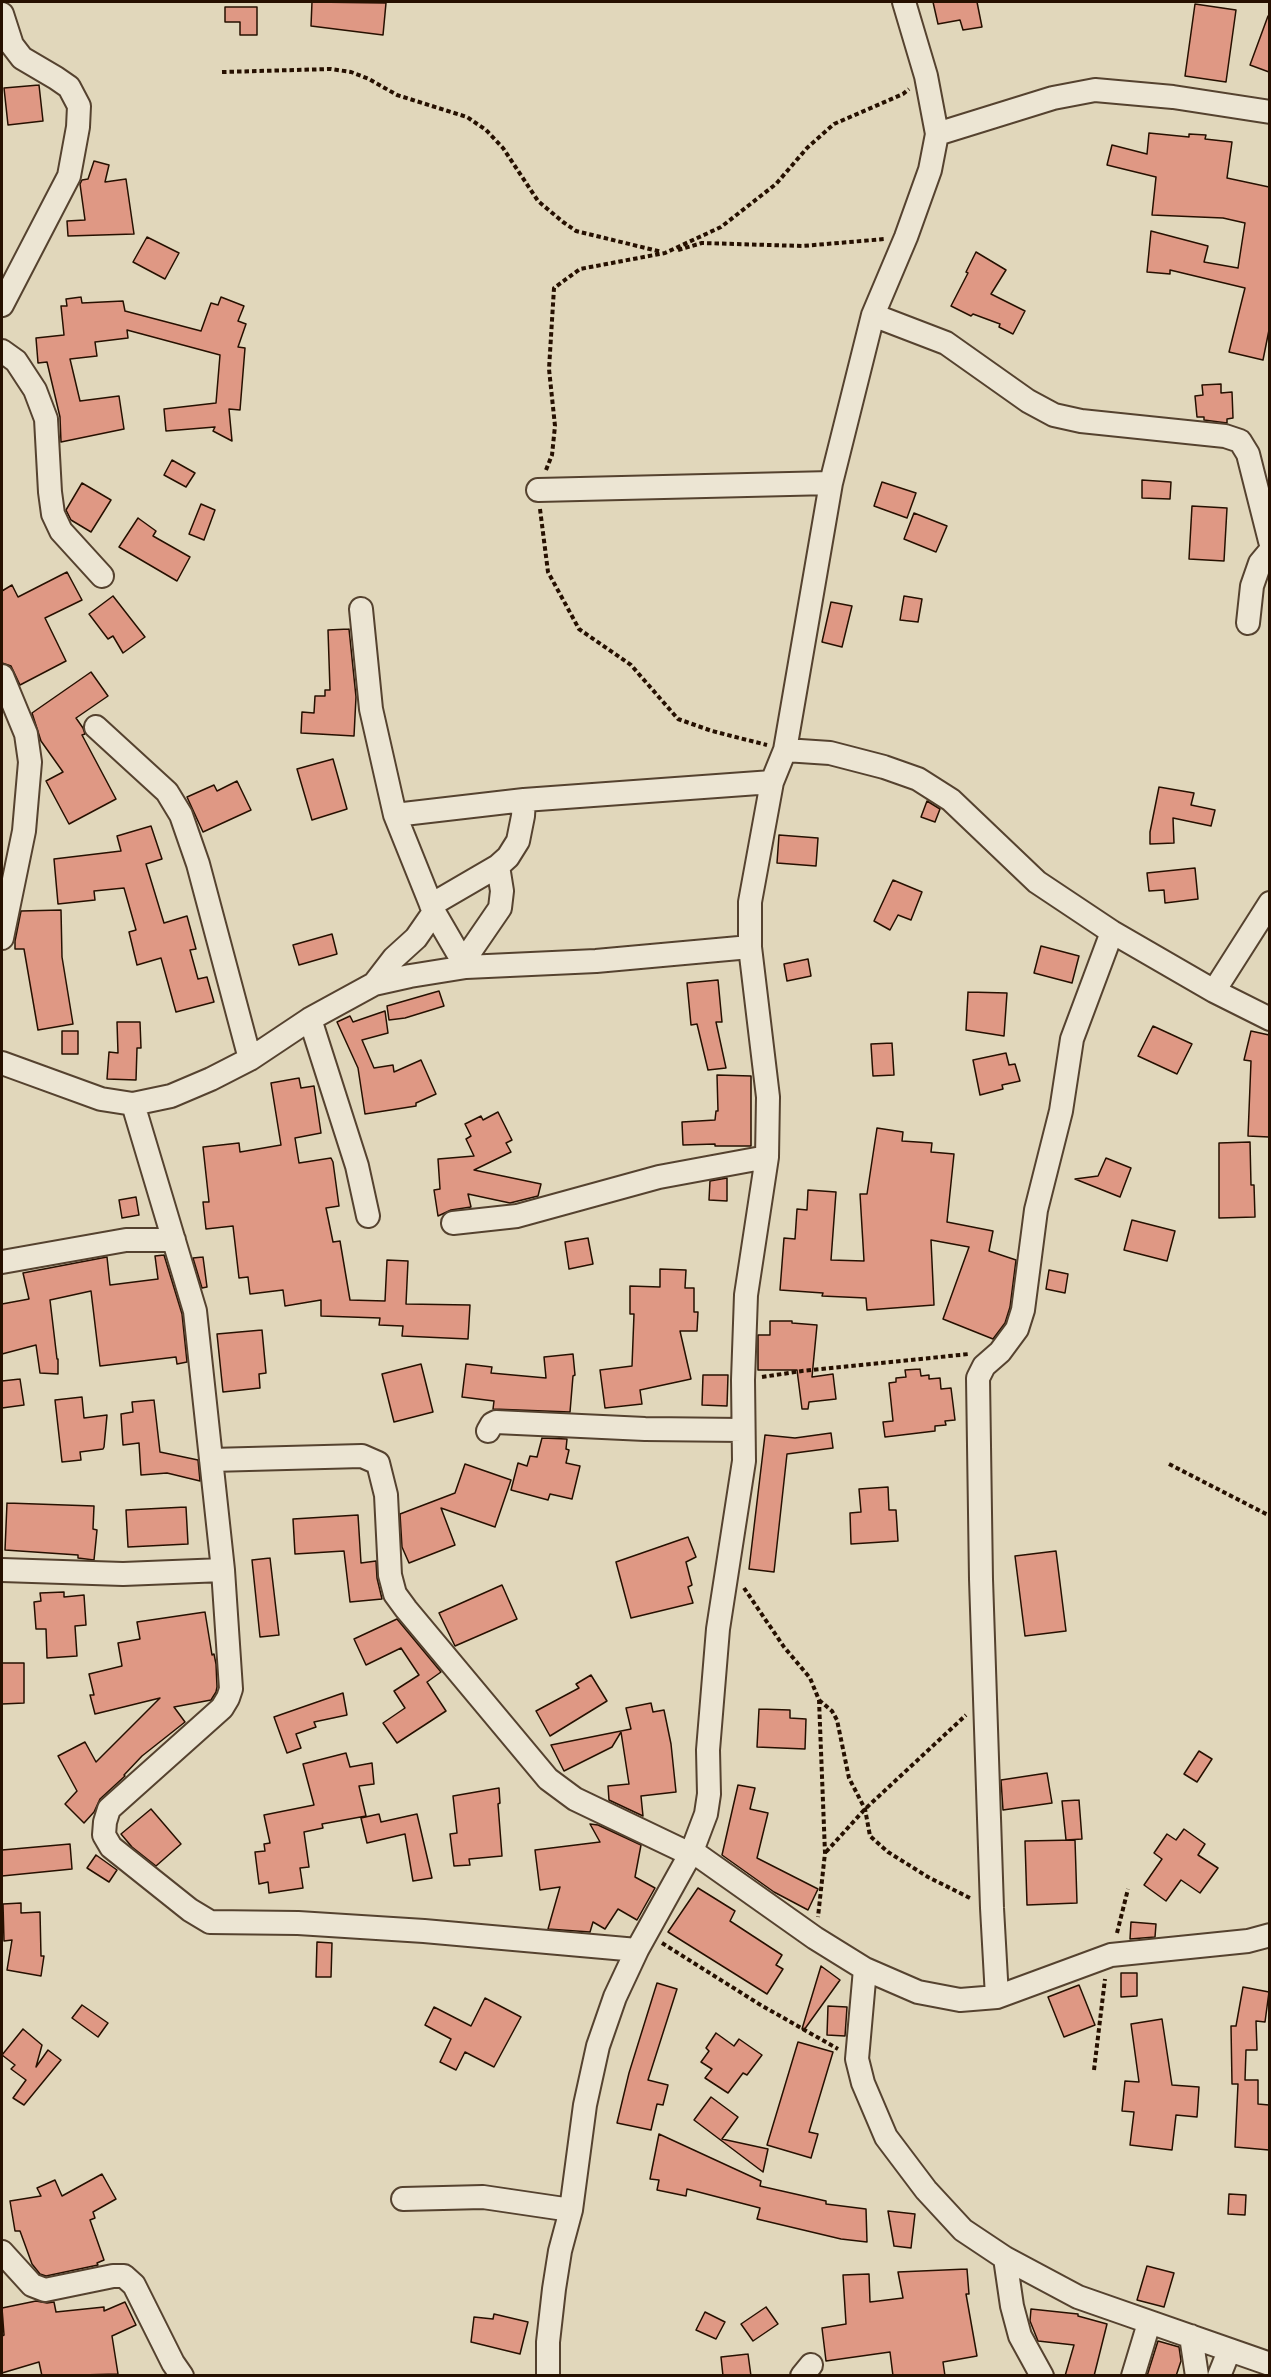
<!DOCTYPE html>
<html>
<head>
<meta charset="utf-8">
<style>
  body { margin:0 }
  #map { position:relative; width:1271px; height:2377px; overflow:hidden; background:#e1d7bb; font-family:"IM FELL English",serif }
  canvas { display:block }
  .frame { position:absolute; inset:0; border:3px solid #261000; pointer-events:none }
</style>
</head>
<body>
<div id="map">
<canvas width="1271" height="2377"></canvas>
<div class="frame"></div>
</div>
<script>
const context = document.querySelector('canvas').getContext('2d');
context.lineJoin = 'round';
function fill(path, color) { context.fillStyle = color; context.fill(path, 'evenodd'); }
const poly = rows => new Path2D(rows.map(r => 'M' + r).join(''));
function stroke(path, color, width, dash) { context.strokeStyle = color; context.lineWidth = width; context.lineCap = dash ? 'butt' : 'round'; context.setLineDash(dash || []); context.stroke(path); }
const building = poly([
  [312,2,386,3,383,35,311,26,312,2],
  [933,2,977,2,982,27,963,30,960,20,938,24,933,2],
  [1195,4,1236,10,1226,82,1185,76,1195,4],
  [225,7,257,7,257,35,240,35,240,22,225,22,225,7],
  [1268,16,1269,16,1269,72,1250,65,1268,16],
  [39,85,43,121,8,125,4,88,39,85],
  [1149,133,1189,137,1189,134,1206,135,1205,139,1232,142,1227,178,1269,187,1269,330,1263,360,1229,352,1245,288,1170,270,1170,274,1147,272,1151,231,1208,246,1204,262,1238,268,1245,223,1223,218,1152,215,1156,177,1107,165,1112,145,1147,154,1149,133],
  [94,161,109,165,105,182,126,179,134,234,68,236,67,221,85,220,80,184,82,180,88,179,94,161],
  [147,237,179,253,165,279,133,262,147,237],
  [976,252,1006,270,991,294,1025,311,1013,334,999,327,1000,324,973,314,971,316,951,306,968,273,966,272,976,252],
  [81,297,82,303,123,301,125,311,201,331,211,303,218,305,221,297,244,306,238,321,246,324,238,347,245,348,240,410,229,409,232,441,213,431,215,427,166,431,164,409,216,403,220,355,127,330,128,338,95,342,97,356,70,359,80,401,119,396,124,429,61,442,60,417,47,362,38,363,36,338,64,335,61,306,67,306,66,299,81,297],
  [1221,384,1221,393,1232,392,1233,418,1227,419,1227,423,1204,420,1204,417,1197,417,1195,396,1203,395,1202,385,1221,384],
  [172,460,195,473,186,487,164,475,172,460],
  [1142,480,1171,482,1170,499,1142,498,1142,480],
  [882,482,916,493,907,518,874,506,882,482],
  [82,483,111,500,91,532,71,520,66,510,82,483],
  [201,504,215,510,204,540,189,534,201,504],
  [1192,506,1227,508,1224,561,1189,559,1192,506],
  [914,513,947,526,936,552,904,539,914,513],
  [138,518,156,531,153,536,190,557,177,581,119,547,138,518],
  [67,572,82,600,45,618,66,661,20,685,11,666,2,663,2,591,12,585,18,597,67,572],
  [113,596,145,637,123,653,113,636,108,639,89,614,113,596],
  [904,596,922,599,918,622,900,620,904,596],
  [831,602,852,606,842,647,822,642,831,602],
  [349,629,356,697,354,736,301,733,302,712,314,713,315,696,325,696,325,690,330,690,328,630,349,629],
  [91,672,108,696,76,718,83,728,85,734,82,735,116,799,69,824,46,781,63,772,41,741,32,713,91,672],
  [333,759,347,809,312,820,297,769,333,759],
  [237,781,251,810,203,832,187,797,214,785,217,791,237,781],
  [1159,787,1194,793,1191,805,1215,810,1211,826,1173,818,1174,843,1150,844,1150,832,1159,787],
  [927,801,940,809,935,822,921,817,927,801],
  [151,826,162,859,146,864,164,923,187,916,196,949,190,950,198,979,207,977,214,1002,176,1012,161,958,137,965,129,932,136,930,124,888,94,891,95,900,58,904,54,859,121,851,117,836,151,826],
  [779,835,818,838,816,866,777,863,779,835],
  [1195,868,1198,899,1165,903,1164,890,1149,891,1147,873,1195,868],
  [893,880,922,892,911,920,898,915,890,930,874,921,893,880],
  [61,910,62,957,73,1024,38,1030,24,949,15,949,15,941,21,911,61,910],
  [332,934,337,954,299,965,293,945,332,934],
  [1041,946,1079,956,1072,983,1034,973,1041,946],
  [808,959,811,976,787,981,784,964,808,959],
  [718,980,722,1022,716,1022,726,1068,708,1070,697,1024,691,1025,687,983,718,980],
  [439,991,444,1006,405,1018,389,1020,387,1006,439,991],
  [968,992,1007,993,1004,1036,966,1030,968,992],
  [385,1011,388,1033,362,1040,374,1068,393,1065,394,1072,421,1060,436,1094,416,1103,416,1106,365,1114,358,1068,337,1022,350,1016,353,1022,385,1011],
  [117,1022,140,1022,141,1048,137,1048,136,1080,107,1079,109,1052,118,1053,117,1022],
  [1153,1026,1192,1044,1177,1074,1138,1056,1153,1026],
  [62,1031,78,1031,78,1054,62,1054,62,1031],
  [1251,1031,1269,1035,1269,1137,1248,1136,1251,1061,1244,1060,1251,1031],
  [892,1043,894,1075,873,1076,871,1044,892,1043],
  [1006,1053,1009,1065,1015,1064,1020,1081,1002,1085,1003,1089,980,1095,973,1060,1006,1053],
  [717,1075,751,1076,751,1146,715,1146,715,1144,683,1145,682,1122,715,1120,716,1111,718,1111,717,1075],
  [299,1078,301,1088,314,1086,321,1133,295,1138,299,1163,331,1158,333,1162,339,1206,326,1208,333,1242,340,1241,350,1300,385,1301,387,1260,408,1261,406,1304,470,1305,468,1339,402,1336,403,1326,379,1325,380,1318,321,1316,321,1300,285,1306,283,1290,250,1294,248,1277,239,1278,233,1226,206,1229,203,1202,209,1202,203,1147,239,1143,240,1152,281,1145,271,1083,299,1078],
  [498,1112,512,1140,506,1143,511,1152,474,1170,541,1184,538,1196,510,1203,468,1194,471,1207,451,1210,438,1216,434,1190,440,1189,438,1159,474,1156,466,1139,471,1136,465,1124,481,1116,483,1120,498,1112],
  [877,1128,903,1132,902,1141,932,1143,931,1152,954,1154,947,1222,993,1231,989,1251,1016,1260,1010,1307,1005,1323,993,1339,943,1319,969,1247,931,1240,934,1305,867,1310,866,1298,822,1296,823,1293,780,1290,784,1238,795,1239,797,1209,807,1210,808,1190,836,1192,831,1260,864,1261,860,1194,867,1194,877,1128],
  [1250,1142,1251,1185,1254,1185,1255,1217,1219,1218,1219,1143,1250,1142],
  [1106,1158,1131,1168,1120,1197,1075,1179,1098,1176,1106,1158],
  [727,1178,727,1201,709,1200,710,1181,727,1178],
  [136,1197,139,1215,122,1218,119,1200,136,1197],
  [1132,1220,1175,1231,1167,1261,1124,1250,1132,1220],
  [588,1238,593,1264,569,1269,565,1242,588,1238],
  [164,1255,182,1314,187,1362,177,1364,176,1357,100,1366,91,1291,50,1300,57,1359,58,1359,58,1374,40,1373,36,1345,2,1354,2,1304,29,1299,23,1273,107,1257,110,1285,158,1279,155,1256,164,1255],
  [203,1257,207,1287,202,1288,193,1258,203,1257],
  [660,1269,686,1270,685,1288,694,1288,694,1312,698,1312,697,1331,680,1331,691,1379,640,1390,642,1404,605,1408,600,1370,632,1366,634,1314,630,1314,630,1286,660,1287,660,1269],
  [1049,1270,1068,1274,1065,1293,1046,1289,1049,1270],
  [770,1321,792,1321,792,1323,817,1325,812,1377,833,1374,836,1399,809,1402,808,1409,802,1409,797,1370,758,1370,758,1335,770,1335,770,1321],
  [262,1330,266,1373,259,1374,260,1388,223,1392,217,1334,262,1330],
  [573,1354,575,1375,573,1376,570,1412,493,1409,494,1401,462,1397,466,1364,492,1367,491,1373,546,1378,544,1357,573,1354],
  [421,1364,433,1412,394,1422,382,1374,421,1364],
  [920,1369,921,1376,929,1375,929,1379,940,1378,941,1389,951,1388,955,1420,945,1421,946,1425,935,1426,935,1431,885,1437,883,1422,893,1421,889,1383,896,1382,896,1378,906,1377,905,1370,920,1369],
  [703,1375,728,1375,727,1406,702,1405,703,1375],
  [20,1379,24,1405,2,1408,2,1381,20,1379],
  [82,1397,84,1418,107,1415,104,1447,103,1449,80,1452,81,1460,62,1462,55,1400,82,1397],
  [154,1400,160,1452,198,1460,200,1481,167,1473,141,1475,139,1443,123,1445,121,1414,133,1412,132,1402,154,1400],
  [831,1433,833,1448,787,1454,774,1572,749,1569,765,1435,795,1438,831,1433],
  [542,1438,567,1439,566,1449,569,1450,566,1463,580,1466,572,1499,550,1494,548,1500,511,1490,518,1463,527,1466,530,1456,537,1457,542,1438],
  [465,1464,511,1480,495,1527,441,1508,455,1545,409,1563,402,1547,400,1514,455,1493,465,1464],
  [888,1487,889,1510,896,1510,898,1541,851,1544,850,1513,861,1512,859,1489,888,1487],
  [7,1503,94,1506,93,1529,97,1530,94,1560,78,1558,78,1555,5,1550,7,1503],
  [186,1507,188,1544,128,1547,126,1510,186,1507],
  [358,1515,361,1563,376,1561,377,1578,382,1599,350,1602,344,1551,295,1554,293,1519,358,1515],
  [688,1537,696,1557,686,1562,692,1585,688,1587,693,1603,631,1618,616,1562,688,1537],
  [1056,1551,1066,1631,1025,1636,1015,1556,1056,1551],
  [270,1558,279,1635,260,1637,252,1560,270,1558],
  [502,1585,517,1619,455,1646,439,1613,502,1585],
  [64,1592,64,1597,84,1595,86,1625,75,1626,77,1656,47,1658,46,1629,36,1629,34,1602,41,1601,40,1593,64,1592],
  [205,1612,212,1655,214,1654,216,1664,217,1687,216,1692,211,1700,174,1707,185,1722,142,1756,124,1775,125,1776,100,1799,94,1812,84,1823,65,1804,77,1791,58,1756,85,1742,96,1762,160,1698,95,1714,90,1695,94,1695,89,1674,122,1666,118,1643,140,1639,137,1622,205,1612],
  [397,1619,441,1672,427,1682,446,1711,397,1743,383,1723,405,1708,394,1691,419,1675,401,1648,366,1665,354,1639,397,1619],
  [2,1663,24,1663,24,1703,2,1704,2,1663],
  [591,1675,607,1701,550,1736,536,1711,579,1688,576,1684,591,1675],
  [343,1693,347,1715,314,1722,316,1727,296,1734,301,1748,287,1753,274,1717,343,1693],
  [651,1703,653,1712,664,1710,671,1744,676,1792,641,1796,643,1816,609,1800,608,1786,629,1784,621,1732,612,1747,564,1771,551,1745,631,1729,626,1708,651,1703],
  [759,1709,790,1710,790,1718,806,1719,805,1749,757,1747,759,1709],
  [1199,1751,1212,1759,1197,1782,1184,1774,1199,1751],
  [346,1753,350,1767,372,1763,374,1784,359,1786,366,1816,322,1824,323,1828,304,1832,309,1867,300,1868,303,1888,269,1893,268,1882,259,1884,255,1852,265,1851,264,1844,270,1843,264,1815,314,1805,303,1764,346,1753],
  [1047,1773,1052,1803,1003,1810,1001,1780,1047,1773],
  [738,1785,755,1788,750,1809,768,1813,757,1858,818,1889,808,1910,774,1892,722,1855,738,1785],
  [499,1788,500,1803,498,1804,502,1856,469,1859,470,1865,454,1866,450,1834,457,1833,453,1796,499,1788],
  [1079,1800,1082,1839,1066,1840,1062,1801,1079,1800],
  [151,1809,181,1844,156,1866,132,1847,121,1834,151,1809],
  [379,1814,381,1822,417,1814,432,1878,413,1881,405,1834,367,1843,361,1818,379,1814],
  [590,1824,598,1825,641,1845,635,1877,655,1888,637,1920,618,1909,605,1929,593,1922,590,1932,548,1929,560,1887,540,1890,535,1850,600,1842,590,1824],
  [1184,1829,1205,1844,1198,1855,1218,1868,1200,1893,1181,1880,1166,1901,1144,1885,1162,1859,1154,1853,1167,1834,1176,1840,1184,1829],
  [1075,1840,1077,1903,1027,1905,1025,1841,1075,1840],
  [70,1844,72,1869,2,1876,2,1850,70,1844],
  [96,1855,117,1870,109,1882,87,1868,96,1855],
  [698,1888,735,1911,730,1921,782,1955,776,1965,783,1969,767,1994,668,1932,698,1888],
  [21,1903,21,1913,40,1912,41,1956,44,1956,41,1976,7,1970,12,1940,4,1941,3,1904,21,1903],
  [1131,1922,1156,1924,1155,1937,1130,1939,1131,1922],
  [317,1942,332,1943,331,1977,316,1977,317,1942],
  [821,1966,840,1980,804,2030,802,2029,821,1966],
  [1121,1973,1137,1973,1137,1996,1121,1997,1121,1973],
  [657,1983,677,1989,648,2080,668,2085,663,2105,657,2104,651,2130,617,2123,629,2073,657,1983],
  [1079,1985,1095,2025,1064,2037,1048,1997,1079,1985],
  [1243,1987,1269,1992,1265,2022,1256,2021,1257,2050,1246,2050,1245,2080,1258,2080,1258,2104,1269,2105,1269,2150,1235,2147,1238,2084,1232,2084,1231,2026,1236,2026,1243,1987],
  [485,1998,521,2017,494,2067,465,2052,456,2070,440,2062,451,2039,425,2025,434,2007,471,2026,485,1998],
  [82,2005,108,2023,98,2037,72,2018,82,2005],
  [828,2006,847,2007,845,2036,827,2035,828,2006],
  [1162,2019,1172,2085,1199,2087,1197,2117,1176,2115,1172,2150,1130,2145,1134,2112,1122,2111,1125,2081,1139,2082,1131,2024,1162,2019],
  [23,2029,42,2045,36,2067,48,2050,61,2060,24,2105,13,2098,26,2080,11,2069,15,2065,2,2055,23,2029],
  [716,2033,734,2046,739,2039,762,2055,747,2075,743,2073,728,2093,705,2078,712,2069,701,2062,709,2051,706,2048,716,2033],
  [798,2042,833,2052,809,2132,818,2134,811,2158,767,2145,798,2042],
  [711,2097,738,2117,722,2139,768,2149,763,2172,694,2120,711,2097],
  [659,2134,761,2181,760,2186,826,2201,826,2204,866,2209,867,2242,841,2239,757,2219,760,2208,687,2189,686,2196,657,2190,659,2180,650,2179,659,2134],
  [102,2174,116,2199,93,2212,95,2218,90,2220,104,2260,97,2263,98,2265,46,2276,40,2274,32,2264,20,2231,15,2231,10,2201,41,2196,37,2188,55,2180,62,2196,102,2174],
  [1229,2194,1246,2195,1245,2215,1228,2214,1229,2194],
  [888,2211,915,2214,911,2248,894,2246,888,2211],
  [1147,2266,1174,2273,1164,2307,1137,2300,1147,2266],
  [967,2269,969,2294,966,2294,977,2356,943,2362,945,2376,893,2376,890,2352,826,2361,822,2328,846,2324,843,2275,869,2274,870,2302,903,2298,898,2272,967,2269],
  [36,2301,47,2303,54,2302,56,2312,104,2307,104,2311,125,2302,136,2325,112,2336,118,2374,42,2376,39,2362,2,2373,2,2336,4,2335,2,2308,36,2301],
  [766,2307,778,2324,753,2341,741,2324,766,2307],
  [1031,2309,1078,2314,1078,2316,1107,2324,1094,2376,1065,2376,1074,2345,1038,2341,1030,2321,1031,2309],
  [705,2312,725,2322,716,2339,696,2330,705,2312],
  [494,2314,528,2322,520,2354,471,2342,474,2317,493,2319,494,2314],
  [1158,2341,1179,2347,1181,2361,1176,2376,1147,2376,1158,2341],
  [748,2354,751,2376,723,2376,721,2357,748,2354]
]);
fill(building, '#df9884');
stroke(building, '#261000', 1.5);
const minor = poly([
  [2,14,12,45,22,58,56,78,69,87,79,106,78,127,69,176,2,305],
  [937,134,1053,98,1095,90,1173,97,1270,112],
  [873,315,946,343,1028,401,1054,415,1081,421,1225,436,1240,441,1248,454,1270,541],
  [2,351,16,361,35,390,46,419,50,492,53,514,61,531,102,576],
  [538,490,831,483],
  [361,609,371,709,395,815,434,912,466,967],
  [1248,623,1252,586,1260,563,1270,551],
  [2,676,26,734,30,762,24,831,2,938],
  [96,727,167,792,181,815,198,864,250,1059],
  [785,750,830,753,884,767,918,779,951,800,1037,882,1112,932,1214,991,1270,1019],
  [395,815,524,800,772,782],
  [431,905,498,866,508,857,518,841,523,816,524,800],
  [463,962,500,908,502,891,498,866],
  [374,984,394,958,416,938,434,912],
  [1214,991,1270,903],
  [310,1019,357,1166,368,1216],
  [2,1063,101,1099,133,1104,171,1096,211,1079,250,1059,310,1019,374,984,410,976,466,967,596,961,750,947],
  [133,1104,195,1311,223,1570,231,1689,228,1698,222,1708,109,1809,105,1822,104,1835,111,1847,190,1910,210,1922,298,1923,424,1931,637,1950],
  [453,1223,517,1216,659,1177,767,1157],
  [2,1262,126,1240,174,1240],
  [488,1431,492,1424,496,1422,645,1429,743,1430],
  [211,1460,362,1456,378,1463,386,1495,390,1575,395,1594,406,1609,548,1779,575,1799,690,1854],
  [2,1570,123,1574,223,1570],
  [692,1851,815,1938,865,1969,918,1992,960,2000,997,1997,1111,1955,1248,1941,1270,1935],
  [865,1969,857,2059,863,2083,886,2137,926,2190,963,2230,1005,2258,1078,2297,1270,2364],
  [997,1997,992,1908,981,1579,978,1378,984,1366,1000,1352,1017,1329,1023,1310,1036,1210,1061,1111,1072,1039,1112,932],
  [403,2199,483,2197,571,2210],
  [2,2252,32,2285,45,2290,113,2276,124,2276,134,2285,173,2363,182,2376],
  [1005,2258,1012,2306,1020,2336,1042,2376],
  [1191,2336,1197,2376],
  [548,2376,548,2342,554,2289,560,2251,571,2210,585,2105,598,2046,615,1997,637,1950,692,1851,706,1814,709,1794,708,1750,718,1629,744,1461,743,1380,746,1295,767,1157,768,1097,750,947,750,902,772,782,785,750,831,483,873,315,906,237,930,170,937,134,926,76,904,2],
  [802,2376,811,2365],
  [1133,2376,1149,2323],
  [1219,2376,1229,2351]
]);
stroke(minor, '#55422f', 26);
stroke(poly([
  [222,72,331,69,351,72,369,79,397,95,467,117,486,130,503,148,538,201,563,222,576,231,662,252],
  [678,250,702,243,802,246,885,239],
  [546,470,552,455,555,426,549,369,554,288,580,269,665,253,721,227,776,184,807,148,834,124,903,94,909,89],
  [540,509,548,572,579,629,631,665,678,719,712,731,767,745],
  [762,1377,802,1371,969,1354],
  [1169,1464,1270,1516],
  [744,1588,784,1647,810,1678,819,1700,825,1853,818,1917],
  [819,1700,832,1711,837,1720,849,1778,865,1809,870,1836,888,1852,928,1877,972,1899],
  [826,1852,865,1809,966,1715],
  [1117,1933,1128,1889],
  [662,1943,759,2004,838,2049],
  [1094,2070,1105,1979]
]), '#261000', 4, [4.5, 3]);
stroke(minor, '#ece5d3', 22);
</script>
</body>
</html>
